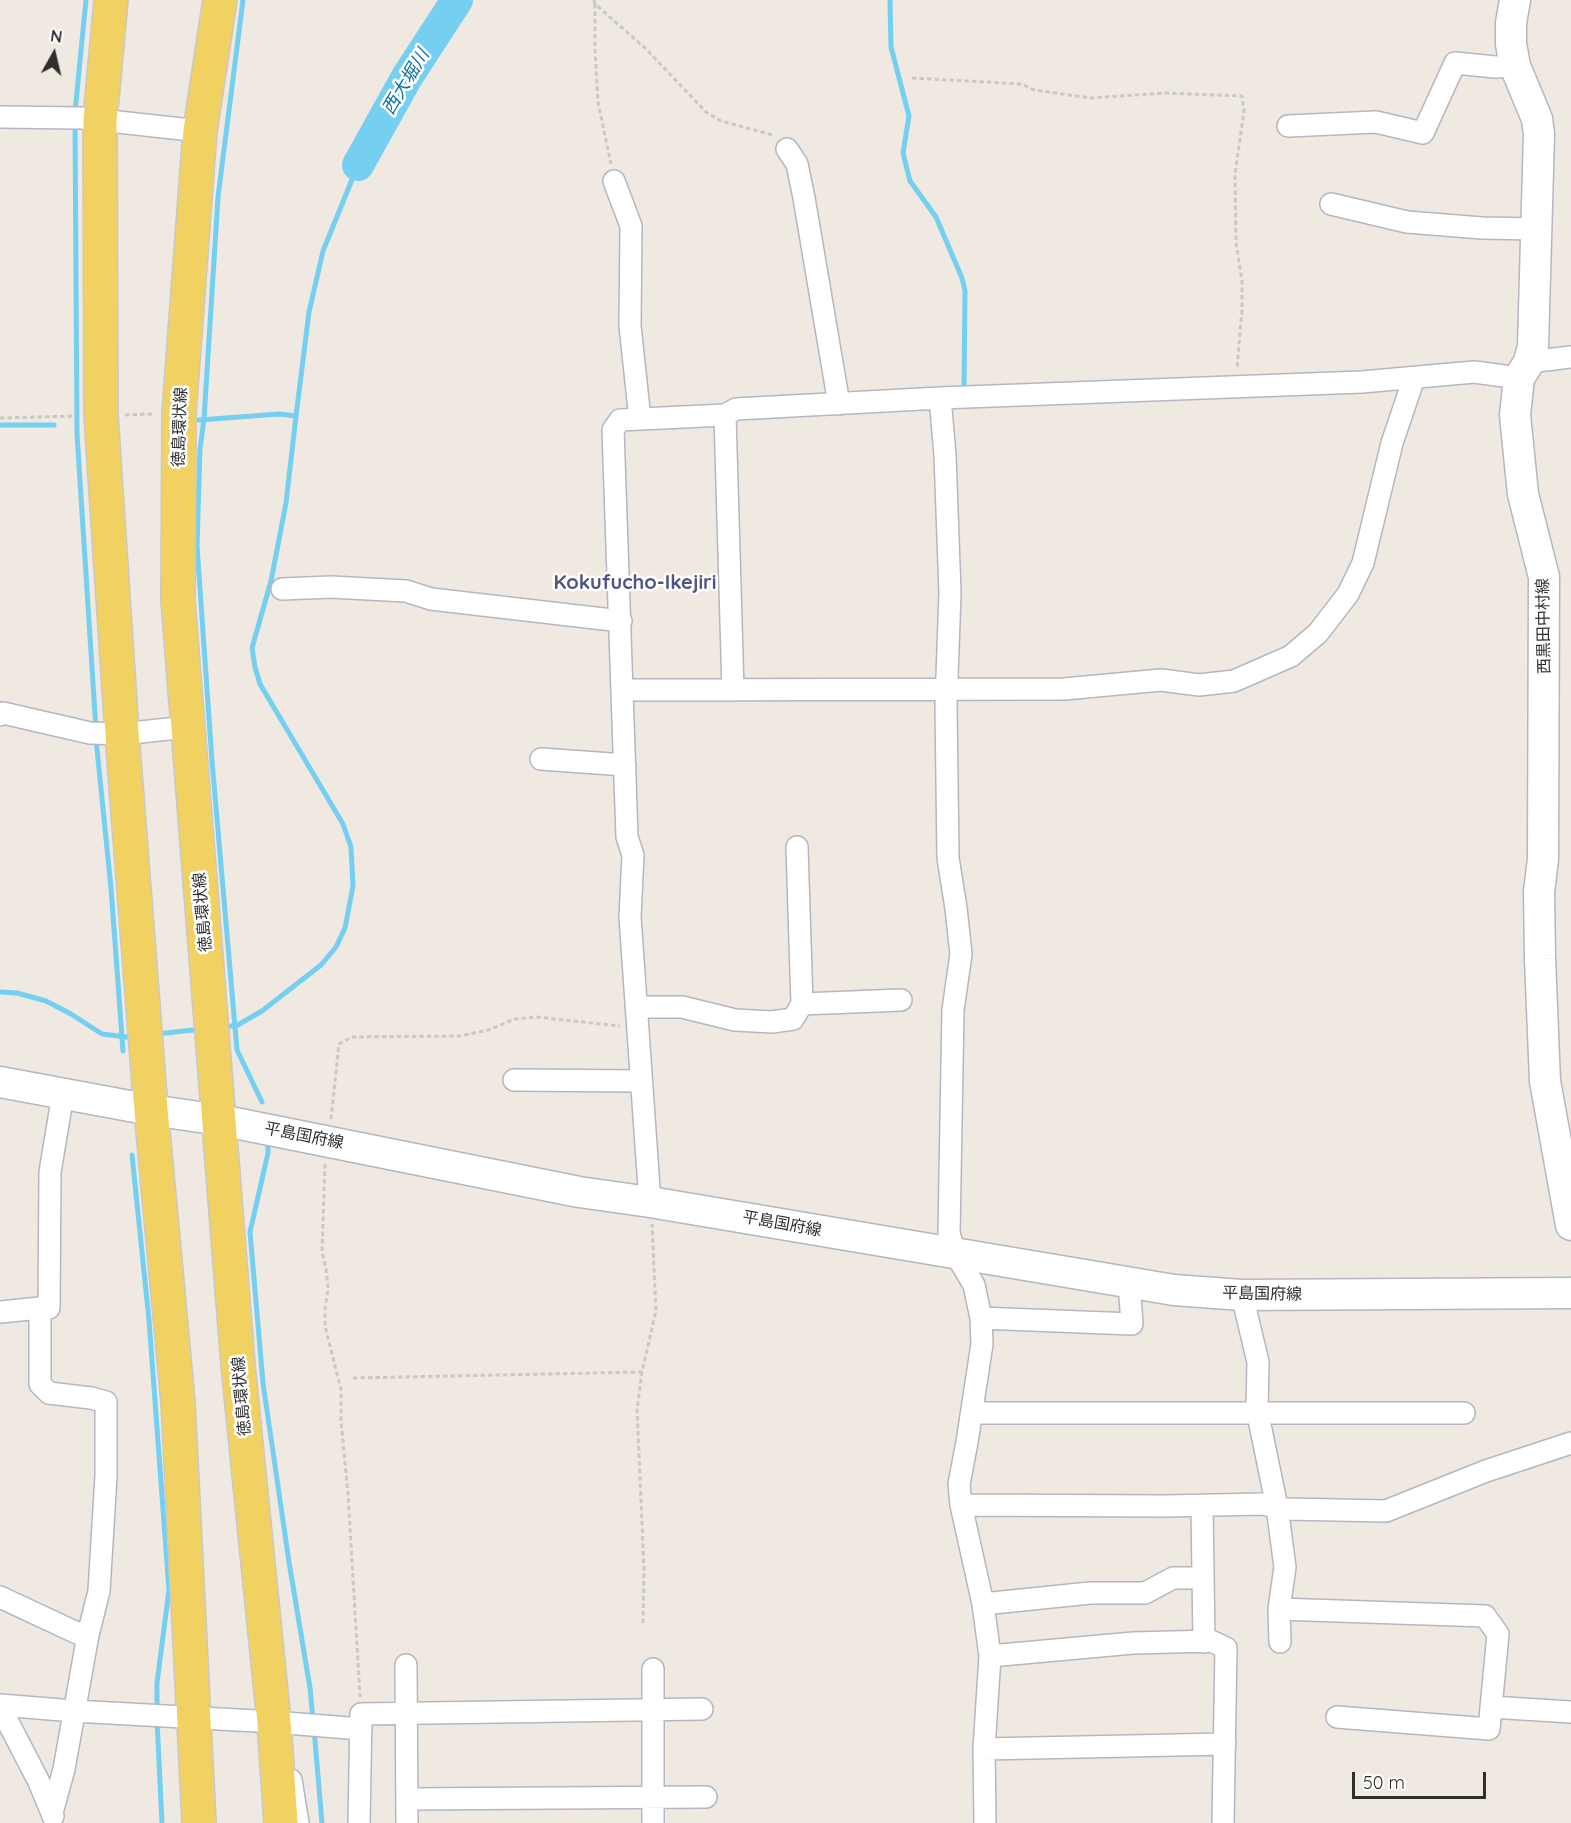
<!DOCTYPE html>
<html>
<head>
<meta charset="utf-8">
<style>
  body { margin:0 }
  #map { position:relative; width:1571px; height:1823px; overflow:hidden; background:#efe9e1; font-family:Quicksand,sans-serif }
  canvas { display:block }
  .north { position:absolute; left:24px; top:24px; width:60px; height:60px; -webkit-text-stroke:4px #fff; paint-order:stroke; rotate:8deg; font-size:16px; font-weight:700; line-height:24px; text-align:center; color:#2e2e2e }
  .north::after { content:''; display:block; margin:auto; width:21px; height:27px; background:#2e2e2e; clip-path:polygon(50% 0,100% 100%,50% 72%,0 100%) }
  .scale { position:absolute; left:1352px; top:1772px; width:134px; height:27px; box-sizing:border-box; border:3px solid #2e2e2e; border-top:0; padding-left:8px; font-size:18px; line-height:21px; white-space:nowrap; color:#2e2e2e; -webkit-text-stroke:4px #fff; paint-order:stroke }
</style>
</head>
<body>
<div id="map">
<canvas width="1571" height="1823"></canvas>
<div class="north">N</div>
<div class="scale">50 m</div>
</div>
<script>
const context = document.querySelector('canvas').getContext('2d');
context.lineJoin = 'round';
const poly = rows => new Path2D(rows.map(r => 'M' + r).join(''));
function stroke(path, color, width, dash) { context.strokeStyle = color; context.lineWidth = width; context.lineCap = dash ? 'butt' : 'round'; context.setLineDash(dash || []); context.stroke(path); }
function drawText(font, color, halo, rows, align = 'center') {
  context.font = font + ' Quicksand,"Noto Sans JP",sans-serif'; context.lineWidth = 5; context.setLineDash([]); context.textBaseline = 'middle'; context.strokeStyle = halo; context.fillStyle = color; for (const [text, x, y, turn = 0] of rows) {
    context.save(); context.translate(x, y); context.rotate((+turn || 0) * Math.PI / 180); context.textAlign = isNaN(turn) ? turn : align; if (halo) context.strokeText(text, 0, 0); context.fillText(text, 0, 0); context.restore();
  }
}
stroke(poly([
  [243,0,218,197,204,419,200,449,197,546,212,761,237,1050,262,1102],
  [890,0,891,47,909,116,903,153,910,181,936,217,962,278,965,291,964,389],
  [75,112,86,0],
  [75,122,77,434,96,730],
  [199,420,279,414,296,416,309,312,323,251,358,165],
  [0,425,54,425],
  [96,739,111,888,123,1051],
  [0,992,17,993,46,1001,71,1014,102,1034,127,1037],
  [231,1026,236,1026,262,1011,321,965,336,947,345,928,353,886,351,847,343,824,260,684,255,667,252,648,271,581,286,503,296,416],
  [157,1034,202,1029],
  [268,1145,268,1153,250,1232,263,1383,289,1562,310,1688,313,1720],
  [132,1155,149,1320,169,1590,157,1683,157,1711],
  [157,1720,162,1823],
  [314,1729,322,1823]
]), '#75cff0', 5);
stroke(poly([
  [358,165,407,77,457,0]
]), '#75cff0', 32);
const street = poly([
  [0,117,82,118,200,131],
  [1288,126,1376,122,1423,133,1455,63,1495,67,1515,66],
  [787,149,797,164,804,198,839,404],
  [614,181,631,226,630,326,640,419],
  [1331,204,1407,222,1482,228,1536,229],
  [1529,362,1571,357],
  [940,398,945,455,950,593,946,704,948,858,956,908,961,954,953,1010,949,1233,955,1253,974,1285,981,1318,982,1344,967,1442,959,1484,961,1505,983,1604,990,1656,984,1749,985,1823],
  [725,415,733,690],
  [282,589,331,587,406,591,431,599,621,621],
  [622,690,1064,689,1161,680,1199,685,1234,681,1291,656,1318,633,1348,594,1363,563,1392,443,1414,378],
  [0,715,3,713,90,733,122,734,187,727],
  [541,759,625,765],
  [802,1004,901,1000],
  [636,1007,682,1007,735,1020,772,1022,793,1019,802,1004,797,847],
  [514,1080,641,1081],
  [650,1202,630,917,633,855,627,837,613,430,620,420,725,415,736,409,940,398,1362,382,1474,372,1519,378],
  [1242,1295,1258,1362,1257,1410,1277,1507,1285,1567,1279,1609,1280,1642],
  [40,1308,49,1308,50,1172,63,1094],
  [0,1312,40,1308,40,1384,49,1393,91,1398,106,1402,106,1476,99,1591,88,1635,64,1769,52,1813],
  [981,1318,1132,1324,1129,1283],
  [972,1413,1464,1413],
  [961,1505,1165,1506,1262,1504,1286,1509,1386,1511,1486,1471,1571,1443],
  [1202,1505,1204,1642],
  [0,1597,77,1633,88,1635],
  [983,1604,1090,1593,1145,1593,1173,1578,1203,1578],
  [1279,1609,1485,1616,1498,1634,1489,1729,1337,1717],
  [990,1656,1133,1643,1211,1641,1226,1648,1223,1823],
  [406,1665,407,1823],
  [653,1669,653,1823],
  [0,1705,74,1711,274,1722,361,1729],
  [1491,1707,1571,1712],
  [0,1717,8,1722,39,1782,53,1816],
  [984,1749,1225,1744],
  [291,1780,298,1823],
  [407,1799,706,1797],
  [359,1823,361,1714,702,1709]
]);
const secondary = poly([
  [1515,0,1511,23,1511,44,1515,66,1537,119,1539,134,1533,346,1529,362,1519,378,1515,415,1523,494,1544,577,1543,859,1539,892,1540,959,1545,1081,1571,1225],
  [0,1082,151,1110,220,1120,579,1192,650,1202,1174,1290,1242,1295,1571,1293]
]);
const primary = poly([
  [111,0,100,120,101,415,122,734,151,1110,178,1402,199,1823],
  [220,0,200,131,179,413,178,600,238,1365,274,1722,281,1823]
]);
stroke(street, '#b4b7c1', 24);
stroke(secondary, '#b4b7c1', 33);
stroke(primary, '#c9c9c9', 36);
stroke(poly([
  [594,0,595,4,644,47,706,112,721,121,773,135],
  [595,4,595,51,598,102,611,164],
  [912,78,1022,84,1034,90,1091,98,1165,93,1242,96,1244,111,1235,174,1236,243,1242,281,1242,309,1237,369],
  [125,415,154,414],
  [0,418,76,416],
  [331,1119,339,1044,352,1037,460,1036,488,1030,515,1019,536,1017,620,1026],
  [325,1164,322,1252,326,1268,328,1288,325,1310,325,1326,341,1390,341,1421,348,1494,360,1697],
  [353,1378,642,1372],
  [643,1623,644,1569,637,1410,642,1372,656,1311,652,1224]
]), '#c9c9c9', 3, [4.5, 3]);
stroke(street, '#fff', 21);
stroke(secondary, '#fff', 30);
stroke(primary, '#f2d163', 33);
drawText('16px', '#2e2e2e', '#fff', [
  ["徳島環状線",180,427,-88],
  ["西黒田中村線",1544,626,-91],
  ["徳島環状線",203,912,-95],
  ["平島国府線",304,1136,11],
  ["平島国府線",782,1224,10],
  ["平島国府線",1262,1294,1],
  ["徳島環状線",242,1396,-95]
]);
drawText('italic 18px', '#0d6fa3', '#fff', [
  ["西大堀川",406,82,-59]
]);
drawText('bold 20px', '#4d5680', '#fff', [
  ["Kokufucho-Ikejiri",635,583]
]);
</script>
</body>
</html>
